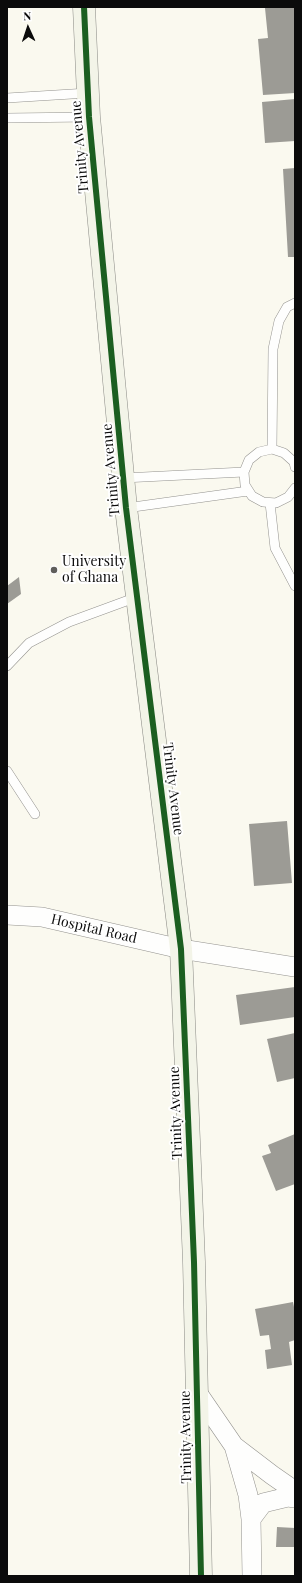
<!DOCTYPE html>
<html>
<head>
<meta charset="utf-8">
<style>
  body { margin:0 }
  #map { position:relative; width:302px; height:1583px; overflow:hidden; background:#faf9ef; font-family:"Playfair Display",serif }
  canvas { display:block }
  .frame { position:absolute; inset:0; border:8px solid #0b0b0b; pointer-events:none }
  .north { position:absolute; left:8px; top:8px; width:40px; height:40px; -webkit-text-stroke:3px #fff; paint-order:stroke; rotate:357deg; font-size:11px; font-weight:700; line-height:16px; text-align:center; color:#0b0b0b }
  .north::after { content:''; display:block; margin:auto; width:14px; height:18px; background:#0b0b0b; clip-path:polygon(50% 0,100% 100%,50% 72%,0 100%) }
</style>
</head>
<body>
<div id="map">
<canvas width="302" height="1583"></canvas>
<div class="frame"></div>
<div class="north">N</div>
</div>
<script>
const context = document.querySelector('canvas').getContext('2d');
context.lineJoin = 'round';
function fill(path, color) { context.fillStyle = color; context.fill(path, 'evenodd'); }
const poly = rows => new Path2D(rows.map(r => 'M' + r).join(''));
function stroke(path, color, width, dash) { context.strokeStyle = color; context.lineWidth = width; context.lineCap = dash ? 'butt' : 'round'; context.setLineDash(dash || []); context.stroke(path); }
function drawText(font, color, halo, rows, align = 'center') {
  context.font = font + ' "Playfair Display",serif'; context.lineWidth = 4; context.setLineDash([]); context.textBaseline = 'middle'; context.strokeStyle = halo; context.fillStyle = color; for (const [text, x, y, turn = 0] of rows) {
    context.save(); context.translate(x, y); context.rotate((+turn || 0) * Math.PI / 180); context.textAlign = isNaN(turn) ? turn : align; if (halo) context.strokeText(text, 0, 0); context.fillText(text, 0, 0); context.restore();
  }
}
fill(poly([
  [281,7,295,7,295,93,263,95,258,39,268,38,265,8],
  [295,99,295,141,265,143,262,102],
  [295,168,295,257,288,257,283,169],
  [19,577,21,594,7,604,7,586],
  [287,821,292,883,254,886,249,824],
  [295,987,295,1017,240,1025,236,995],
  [295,1033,295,1078,277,1082,267,1039],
  [295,1134,295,1184,276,1191,262,1156,271,1153,268,1145],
  [293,1302,295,1312,295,1340,289,1342,292,1365,267,1369,265,1350,271,1349,269,1335,260,1336,255,1309],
  [277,1527,295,1528,295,1547,276,1547]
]), '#9c9b95');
const lane = poly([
  [7,98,88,93],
  [7,118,89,117],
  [272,449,273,349,279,321,287,307,295,303],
  [295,467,294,462,284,453,272,449,259,452,249,460,244,472,245,485,252,496,263,502,276,503,288,497,295,488],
  [123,478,244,472],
  [270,503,275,548,295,586],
  [126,508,248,491],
  [7,666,29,643,69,622,137,597],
  [7,771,35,814]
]);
const street = poly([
  [7,915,42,917,181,949,295,967],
  [197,1392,234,1446,272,1475,295,1491],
  [234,1446,248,1495,251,1519],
  [252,1576,251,1519,263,1503,288,1497,295,1498]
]);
const secondary = poly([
  [84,7,89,117,126,508,181,949,194,1262,201,1576]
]);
stroke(lane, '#93928e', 10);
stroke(street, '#93928e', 20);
stroke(secondary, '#898984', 23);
stroke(lane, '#fefefd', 9);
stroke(street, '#fefefd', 19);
stroke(secondary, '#f3f4e8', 22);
stroke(poly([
  [84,7,89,117,126,508,181,949,194,1262,201,1576]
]), '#1b5e20', 6);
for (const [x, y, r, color] of [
  [54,570,4,"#5f5e5b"]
]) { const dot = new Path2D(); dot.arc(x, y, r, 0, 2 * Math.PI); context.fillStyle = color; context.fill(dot); stroke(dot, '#fff', 1.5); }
drawText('14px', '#0b0b0b', '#fff', [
  ["Trinity Avenue",80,147,-95],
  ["Trinity Avenue",111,470,-95],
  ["Trinity Avenue",173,789,83],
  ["Hospital Road",94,929,13],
  ["Trinity Avenue",176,1113,-92],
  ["Trinity Avenue",186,1437,-91]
]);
drawText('14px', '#0b0b0b', '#fff', [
  ["University",62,562],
  ["of Ghana",62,578]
], 'left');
</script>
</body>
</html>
